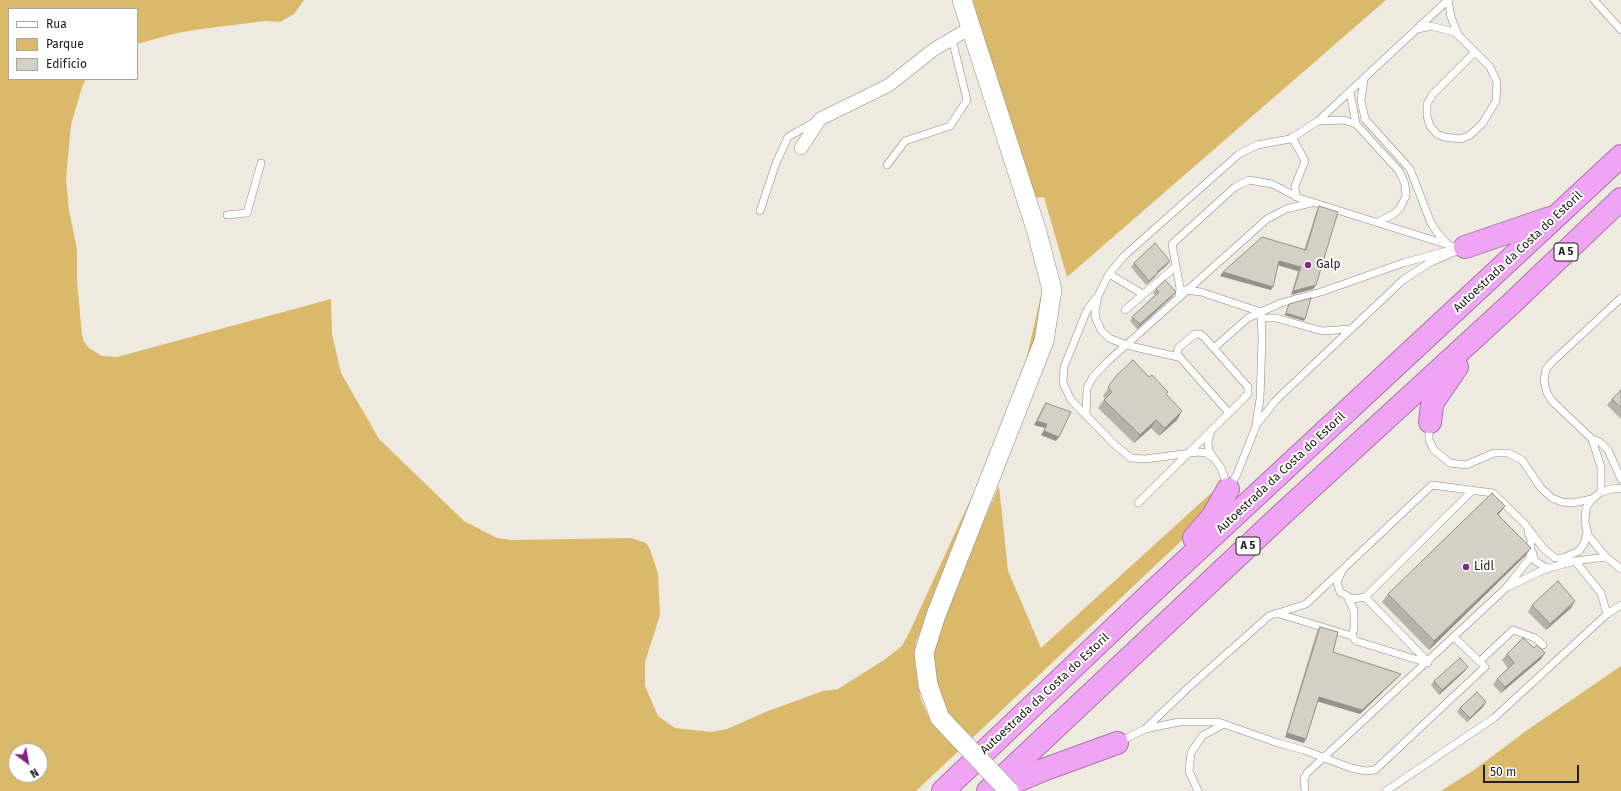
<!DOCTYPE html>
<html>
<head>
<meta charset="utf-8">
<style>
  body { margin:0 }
  #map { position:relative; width:1621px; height:791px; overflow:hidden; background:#eeeadf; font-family:"Fira Sans",sans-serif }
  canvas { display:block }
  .legend { position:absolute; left:8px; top:8px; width:130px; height:72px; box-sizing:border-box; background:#fff; border:1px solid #a7a6a4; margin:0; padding:5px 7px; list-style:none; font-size:12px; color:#22201c }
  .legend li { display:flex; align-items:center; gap:8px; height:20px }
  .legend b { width:20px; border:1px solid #a7a6a4 }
  .north { position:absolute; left:8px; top:743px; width:40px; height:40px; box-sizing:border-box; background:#fff; border:1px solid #a7a6a4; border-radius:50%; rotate:148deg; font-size:11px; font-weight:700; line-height:16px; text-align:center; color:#22201c }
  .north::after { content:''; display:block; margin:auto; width:14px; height:18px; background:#85238c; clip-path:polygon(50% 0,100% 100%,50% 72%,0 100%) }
  .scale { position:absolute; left:1483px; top:765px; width:96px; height:18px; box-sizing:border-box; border:2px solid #22201c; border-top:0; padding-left:5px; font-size:12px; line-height:14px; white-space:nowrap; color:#22201c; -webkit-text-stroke:3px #fff; paint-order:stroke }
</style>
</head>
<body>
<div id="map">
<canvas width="1621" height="791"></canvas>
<ul class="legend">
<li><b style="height:5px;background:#fff"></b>Rua</li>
<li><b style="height:11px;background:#dab96a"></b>Parque</li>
<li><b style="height:11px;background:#d5d0c6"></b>Edifício</li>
</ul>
<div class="north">N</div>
<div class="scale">50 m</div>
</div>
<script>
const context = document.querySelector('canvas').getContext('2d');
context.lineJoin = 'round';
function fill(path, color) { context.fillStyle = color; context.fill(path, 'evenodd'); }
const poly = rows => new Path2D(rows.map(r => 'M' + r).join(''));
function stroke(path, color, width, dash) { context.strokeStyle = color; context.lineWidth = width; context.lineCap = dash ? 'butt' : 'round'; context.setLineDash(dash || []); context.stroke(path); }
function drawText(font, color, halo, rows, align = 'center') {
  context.font = font + ' "Fira Sans",sans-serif'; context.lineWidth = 4; context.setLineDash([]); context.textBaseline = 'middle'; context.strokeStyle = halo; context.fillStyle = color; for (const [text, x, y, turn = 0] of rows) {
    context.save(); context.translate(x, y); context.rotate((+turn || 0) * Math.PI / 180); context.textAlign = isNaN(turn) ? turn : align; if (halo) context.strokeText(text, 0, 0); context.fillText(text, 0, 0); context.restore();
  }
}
fill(poly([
  [0,0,304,0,294,14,280,22,265,21,201,29,177,33,137,44,137,9,9,9,9,79,86,79,82,87,71,125,66,179,69,210,77,250,77,281,82,335,84,342,89,348,102,356,117,357,331,299,332,334,341,373,379,439,464,521,497,538,512,540,631,538,646,543,650,549,658,574,660,615,645,662,645,686,658,716,675,728,712,732,727,729,768,711,823,691,838,689,884,660,902,646,910,631,973,494,1022,378,1044,282,1046,312,997,449,916,642,915,663,921,700,932,724,945,712,931,667,939,622,999,486,1008,571,1041,648,1219,486,1195,528,916,791,0,791],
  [16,751,40,751,40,775,16,775],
  [973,0,1386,0,1067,277,1044,197,1034,198,989,58],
  [1621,666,1621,791,1441,791,1474,770,1526,731]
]), '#dab96a');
const lane = poly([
  [1448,0,1451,17,1458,34],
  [1594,0,1621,30],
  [1418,29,1431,26,1454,32,1459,36,1490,67,1497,82,1496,101,1482,124,1470,135,1461,139,1444,137,1437,134,1430,126,1427,116,1427,104,1433,94,1475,52],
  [1364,80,1361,100,1365,119,1410,169,1431,223,1439,235,1446,242],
  [1350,92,1356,124,1399,171,1405,184,1406,196,1400,208,1394,214,1378,222],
  [1319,121,1344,120,1356,124],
  [1292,137,1305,161,1295,186,1296,197],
  [887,165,905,141,950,126,967,100,952,39],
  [760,211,776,163,788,137,816,121],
  [227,215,247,213,261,163],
  [1109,274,1143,294],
  [1185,290,1201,292,1261,312,1281,303,1321,292,1403,263,1447,251],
  [1179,296,1180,288,1172,244,1235,187,1249,180,1272,184,1299,198,1455,247,1463,247],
  [1097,297,1087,310,1064,367,1063,383,1071,400,1115,445,1131,458,1145,459,1199,452,1206,453,1212,457],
  [1621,298,1552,362,1546,369,1544,381,1547,393,1552,401,1592,439,1600,442,1608,450,1621,479],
  [1125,310,1175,267],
  [1261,318,1276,318,1322,331,1351,329],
  [1195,334,1200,334,1204,337,1248,387,1248,394,1229,413,1177,354,1178,348,1195,334],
  [1214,348,1248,318,1261,312,1262,338,1260,399,1256,424],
  [1178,357,1126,345,1109,338,1101,330,1096,319,1095,311,1098,296,1109,274,1124,256,1239,154,1257,145,1290,139,1318,121,1448,0],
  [1086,416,1087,388,1093,377,1107,362,1267,219,1286,209,1311,203],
  [1429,425,1429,440,1434,450,1450,463,1466,465,1494,453,1508,453,1522,460,1541,488,1552,498,1562,502,1572,503,1592,499],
  [1210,432,1208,442,1209,451,1221,468,1228,488],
  [1592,439,1601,467,1601,492],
  [1229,488,1237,474,1257,424,1276,400,1403,280,1429,263,1461,249],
  [1621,489,1616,488,1601,492,1592,499,1586,508,1585,522,1588,535,1606,557,1621,569],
  [1138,503,1229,413],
  [1532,551,1535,561,1548,569],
  [1575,561,1601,593,1607,614],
  [1342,571,1337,582,1340,592,1353,599,1365,597,1472,491],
  [1510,586,1545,569,1575,561,1606,557],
  [1347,596,1354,611,1354,628,1352,636],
  [1365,597,1428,662],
  [1276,613,1352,636,1356,641,1428,663],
  [1480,661,1513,630,1535,638,1543,645],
  [1145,729,1190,686,1269,616,1306,604,1432,485,1493,493,1524,523,1544,549,1555,558,1563,558,1579,551,1584,544,1587,531],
  [1119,742,1145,729,1179,722,1218,722,1278,743,1304,750,1351,768,1366,771,1375,770,1485,667,1454,637],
  [1198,791,1189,771,1191,753,1202,736,1224,724],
  [1305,791,1304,779,1307,773,1506,588,1530,558,1531,540,1528,532],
  [1386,791,1494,718,1607,614,1621,605]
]);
const street = poly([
  [801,148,820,119,889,85,933,50,970,28]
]);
const secondary = poly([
  [940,718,928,685,924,653,936,615,1044,341,1052,290,1037,232,962,0]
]);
const highway = poly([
  [1465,247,1550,218],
  [1430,422,1432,405,1435,399,1457,367],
  [1194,538,1213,516,1228,489],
  [998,789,1043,770,1117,743],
  [943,791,1147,597,1621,156],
  [988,791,1279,517,1511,304,1621,199]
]);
stroke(lane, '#8e8a80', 8);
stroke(street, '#8e8a80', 14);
stroke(secondary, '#8e8a80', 20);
stroke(highway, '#a876a8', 24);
stroke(lane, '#fff', 7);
stroke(street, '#fff', 13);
stroke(secondary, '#fff', 19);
stroke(highway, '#f0a5f4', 22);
const secondaryBridge = poly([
  [940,718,1009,791]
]);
stroke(secondaryBridge, '#8e8a80', 20, []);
stroke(secondaryBridge, '#fff', 19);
fill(poly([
  [1319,206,1316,285,1313,289,1291,295,1298,271,1278,265,1271,290,1220,276,1304,250,1317,210],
  [1170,261,1167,265,1158,273,1155,277,1146,285,1131,267,1134,263],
  [1156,289,1173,296,1137,329,1130,321,1132,317,1155,295,1153,293],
  [1116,376,1167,395,1177,420,1159,436,1151,428,1134,443,1098,408,1105,398,1103,396],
  [1621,390,1621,419,1607,405,1612,399],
  [1046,403,1056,441,1041,435,1045,428,1034,425,1043,407],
  [1505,506,1498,515,1531,548,1525,556,1429,650,1382,602,1388,594],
  [1532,605,1571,608,1546,630,1528,612],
  [1320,627,1333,652,1401,674,1398,677,1360,714,1318,701,1304,743,1285,737,1317,631],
  [1507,654,1541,659,1501,693,1493,685,1497,679,1508,668,1502,660],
  [1465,671,1439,695,1431,685,1434,681],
  [1486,702,1483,707,1467,722,1457,712,1460,708]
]), '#b7b3aa');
fill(poly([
  [1170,261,1167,265,1154,276,1157,272],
  [1279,261,1301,267,1298,271,1277,265],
  [1223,272,1273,287,1271,290,1220,276],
  [1158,273,1155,277,1146,285,1149,281],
  [1316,285,1313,289,1291,295,1293,291],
  [1176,292,1173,296,1137,329,1140,324],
  [1286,313,1305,319,1304,321,1284,315],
  [1182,411,1177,420,1159,436,1165,428],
  [1156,420,1151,428,1134,443,1140,435],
  [1037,421,1047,424,1045,428,1034,425],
  [1044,431,1059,437,1056,441,1041,435],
  [1505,506,1499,514,1491,522,1497,514],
  [1531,548,1525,556,1429,650,1434,641],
  [1575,601,1571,608,1546,630,1550,624],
  [1545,653,1541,659,1501,693,1505,687],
  [1468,667,1465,671,1439,695,1442,690],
  [1401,674,1398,677,1360,714,1316,701,1319,697],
  [1486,702,1483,707,1467,722,1470,718],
  [1287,733,1306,739,1304,743,1285,737]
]), '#95928b');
const building = poly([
  [1319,206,1338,212,1316,285,1293,291,1301,267,1279,261,1273,287,1223,272,1262,237,1306,250,1319,206],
  [1155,243,1170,261,1157,272,1158,273,1149,281,1134,263,1155,243],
  [1165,280,1176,292,1140,324,1132,317,1159,292,1156,289,1165,280],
  [1311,298,1305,319,1286,313,1289,304,1311,298],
  [1133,360,1149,377,1152,375,1168,392,1166,394,1182,411,1165,428,1156,420,1140,435,1104,400,1112,392,1108,387,1116,376,1133,360],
  [1621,390,1621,408,1612,399,1621,390],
  [1046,403,1071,412,1059,437,1044,431,1047,424,1037,421,1046,403],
  [1492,493,1505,506,1497,514,1531,548,1434,641,1388,594,1492,493],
  [1558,581,1575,601,1550,624,1532,605,1558,581],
  [1320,627,1338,632,1333,652,1401,674,1362,710,1319,697,1306,739,1287,733,1320,627],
  [1523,638,1534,648,1537,645,1545,653,1505,687,1497,679,1514,663,1507,654,1523,638],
  [1460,658,1468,667,1442,690,1434,681,1460,658],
  [1477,692,1486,702,1470,718,1460,708,1477,692]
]);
fill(building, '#d5d0c6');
stroke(building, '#95928b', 1);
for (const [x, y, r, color] of [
  [1308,265,4,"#85238c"],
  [1466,567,4,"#85238c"]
]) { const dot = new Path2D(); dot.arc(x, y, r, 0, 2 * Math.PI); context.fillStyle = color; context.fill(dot); stroke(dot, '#fff', 1.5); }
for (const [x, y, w] of [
  [1566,252,24],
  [1248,546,24]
]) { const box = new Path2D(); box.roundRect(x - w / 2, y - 9, w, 18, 3); context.fillStyle = '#fff'; context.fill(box); stroke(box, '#22201c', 1); }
drawText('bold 11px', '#22201c', null, [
  ["A 5",1566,252],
  ["A 5",1248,546]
]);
drawText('12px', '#22201c', '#fff', [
  ["Autoestrada da Costa do Estoril",1518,252,-43],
  ["Autoestrada da Costa do Estoril",1281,473,-43],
  ["Autoestrada da Costa do Estoril",1045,694,-43]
]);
drawText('12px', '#22201c', '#fff', [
  ["Galp",1316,265],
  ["Lidl",1474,567]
], 'left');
</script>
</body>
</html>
